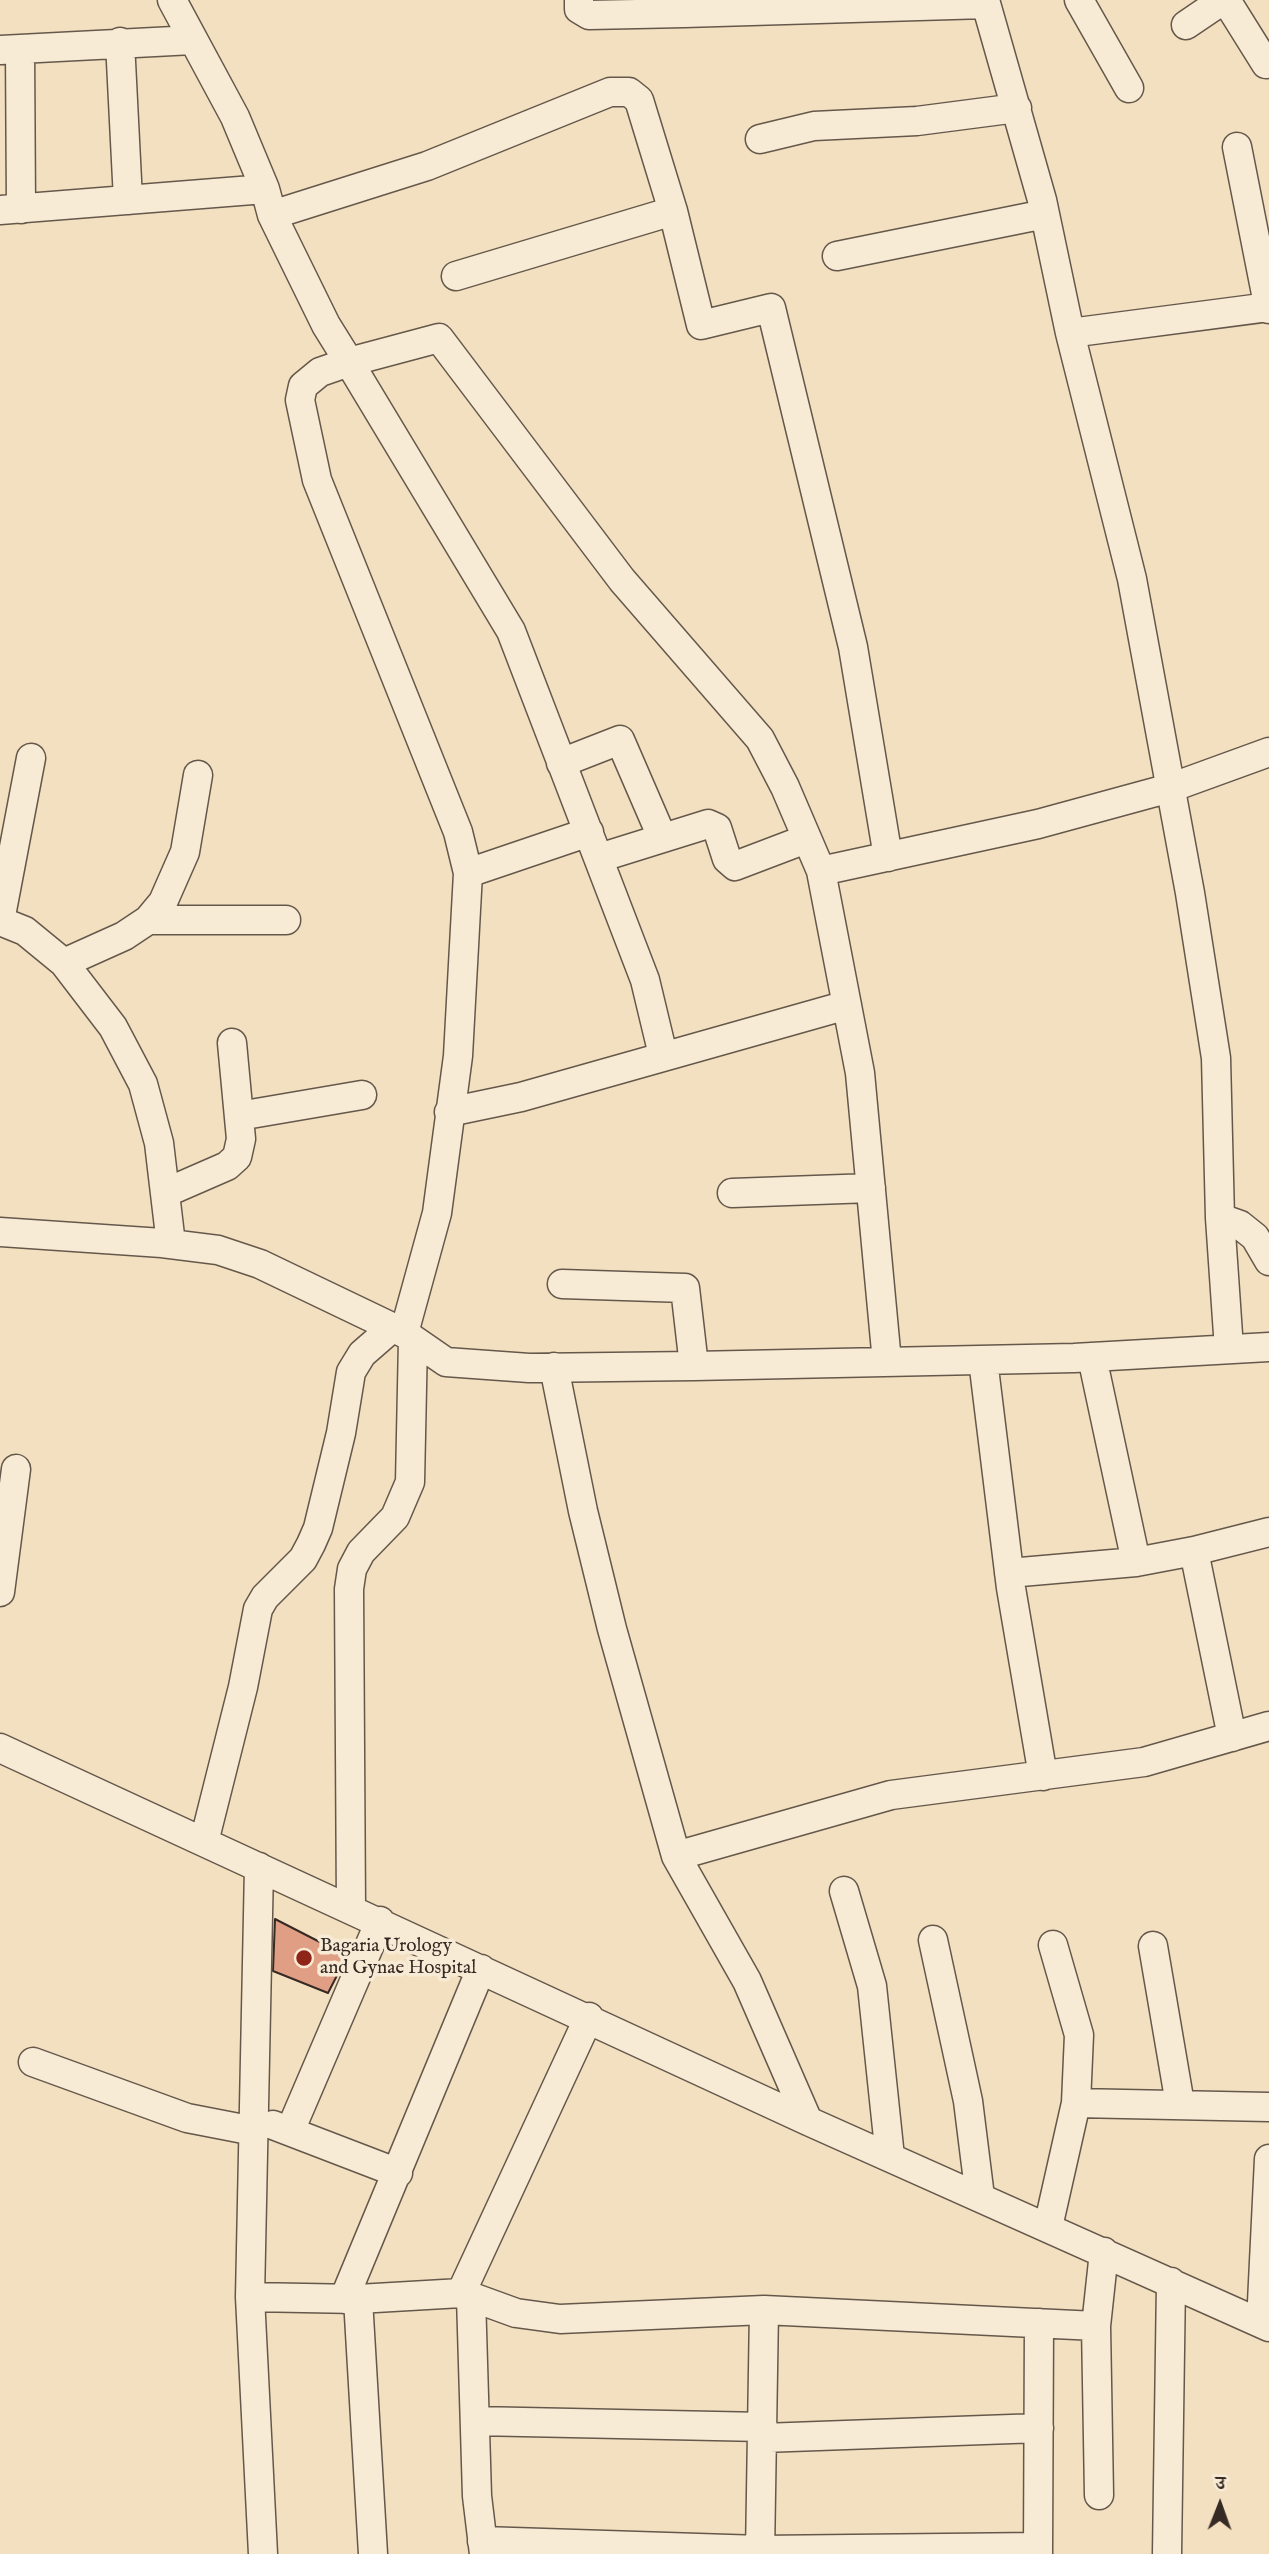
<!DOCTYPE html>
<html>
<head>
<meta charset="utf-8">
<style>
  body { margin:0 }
  #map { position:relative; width:1269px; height:2554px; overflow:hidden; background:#f3e0c0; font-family:"IM FELL English","Noto Serif Devanagari",serif }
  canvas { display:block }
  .north { position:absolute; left:1185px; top:2470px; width:70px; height:70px; -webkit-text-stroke:5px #f7ebd6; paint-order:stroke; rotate:1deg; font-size:19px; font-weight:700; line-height:28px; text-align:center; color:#362a24 }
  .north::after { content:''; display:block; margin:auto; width:24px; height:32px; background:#362a24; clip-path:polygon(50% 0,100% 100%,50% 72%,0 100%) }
</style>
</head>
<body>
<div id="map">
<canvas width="1269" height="2554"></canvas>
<div class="north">उ</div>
</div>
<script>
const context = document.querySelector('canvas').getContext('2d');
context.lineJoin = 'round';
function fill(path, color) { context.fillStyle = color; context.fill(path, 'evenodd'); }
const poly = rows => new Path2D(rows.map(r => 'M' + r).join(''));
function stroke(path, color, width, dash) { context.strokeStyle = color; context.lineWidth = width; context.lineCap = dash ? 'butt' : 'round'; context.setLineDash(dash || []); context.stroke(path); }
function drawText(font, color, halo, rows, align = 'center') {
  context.font = font + ' "IM FELL English",serif'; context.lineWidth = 7; context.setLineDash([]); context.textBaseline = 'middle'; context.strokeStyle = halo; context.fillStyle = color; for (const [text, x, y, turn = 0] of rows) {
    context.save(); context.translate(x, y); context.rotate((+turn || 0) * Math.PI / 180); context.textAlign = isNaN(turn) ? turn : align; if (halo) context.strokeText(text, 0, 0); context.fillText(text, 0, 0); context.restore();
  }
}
const building = poly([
  [275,1919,347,1956,328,1993,273,1971,275,1919]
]);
fill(building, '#e09f84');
stroke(building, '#362a24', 2);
const minor = poly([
  [172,0,235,117,265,189],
  [579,0,579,9,589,15,684,13],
  [676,0,678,9,684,13,986,4],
  [985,0,1042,200,1070,333,1132,579,1190,893,1216,1058,1220,1218,1229,1349],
  [1079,0,1129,88],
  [1226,0,1266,64],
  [1186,25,1223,0],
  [120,42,128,200],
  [20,49,21,209],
  [0,50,193,40],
  [760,139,814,126,917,121,1017,108],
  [1237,147,1269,309],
  [0,210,265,189,272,215,326,325,349,362,439,338,622,580,760,739,785,787,821,871,860,1073,887,1362],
  [272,215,427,166,610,92,629,92,639,100,673,211,701,325,771,308,853,647,888,857],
  [837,256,1045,214],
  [456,276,673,211],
  [1070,333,1269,307],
  [561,763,620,740,662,837],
  [599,858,708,824,717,828,727,859,735,866,806,839],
  [821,871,1038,824,1170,788,1269,752],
  [468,873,589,832],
  [148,920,286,920],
  [0,921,25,931,64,963,113,1027,143,1084,159,1143,171,1244],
  [0,921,31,758],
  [64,963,124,936,148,920,163,902,185,852,198,775],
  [449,1112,521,1097,847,1005],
  [239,1116,362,1095],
  [165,1193,227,1166,237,1157,241,1139,232,1043],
  [732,1193,871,1188],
  [1220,1218,1240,1225,1255,1237,1269,1261],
  [0,1232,162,1243,218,1250,260,1264,404,1333,446,1362,529,1368,694,1366,1074,1358,1269,1347],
  [562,1284,685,1288,694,1366],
  [404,1333,437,1213,458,1056,468,873,458,832,317,480,300,400,303,386,320,372,349,362,511,631,645,980,663,1055],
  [1092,1357,1136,1562],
  [983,1360,1011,1588,1043,1776],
  [554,1367,583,1511,612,1629,676,1856,747,1981,808,2121],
  [1009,1573,1136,1562,1194,1551],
  [0,1592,16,1469],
  [1232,1737,1194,1551,1269,1532],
  [0,1748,808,2121,1269,2327],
  [204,1842,243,1687,258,1609,265,1597,303,1559,311,1544,318,1528,341,1433,351,1372,362,1354,393,1327],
  [676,1856,891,1795,1144,1762,1269,1726],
  [259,1867,250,2297,263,2554],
  [844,1891,872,1986,890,2157],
  [351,1910,349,1589,352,1569,361,1552,395,1517,410,1482,413,1340],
  [933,1940,968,2101,980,2197],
  [1153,1946,1180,2104],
  [33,2062,187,2118,254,2131],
  [1076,2103,1269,2107],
  [273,2125,398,2173],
  [290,2131,380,1921],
  [1048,2227,1076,2103,1079,2035,1053,1945],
  [461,2293,589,2017],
  [250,2297,358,2299,461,2293,516,2313,560,2319,764,2310,1096,2326],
  [471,2297,477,2496,484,2554],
  [344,2299,481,1969],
  [358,2299,373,2554],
  [1261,2323,1269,2159],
  [475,2421,763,2427],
  [763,2438,1039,2428],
  [1099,2495,1096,2326,1104,2252],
  [482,2541,760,2550,1038,2547],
  [760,2554,764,2310],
  [1038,2554,1039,2323],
  [1167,2554,1171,2282]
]);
stroke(minor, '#65584b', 31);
stroke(minor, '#f7ebd6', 28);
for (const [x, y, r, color] of [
  [304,1958,9,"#8f2418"]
]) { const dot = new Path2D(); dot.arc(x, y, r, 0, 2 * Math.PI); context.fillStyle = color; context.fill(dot); stroke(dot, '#f7ebd6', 2.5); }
drawText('19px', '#362a24', '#f7ebd6', [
  ["Bagaria Urology",320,1947],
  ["and Gynae Hospital",320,1969]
], 'left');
</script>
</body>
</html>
